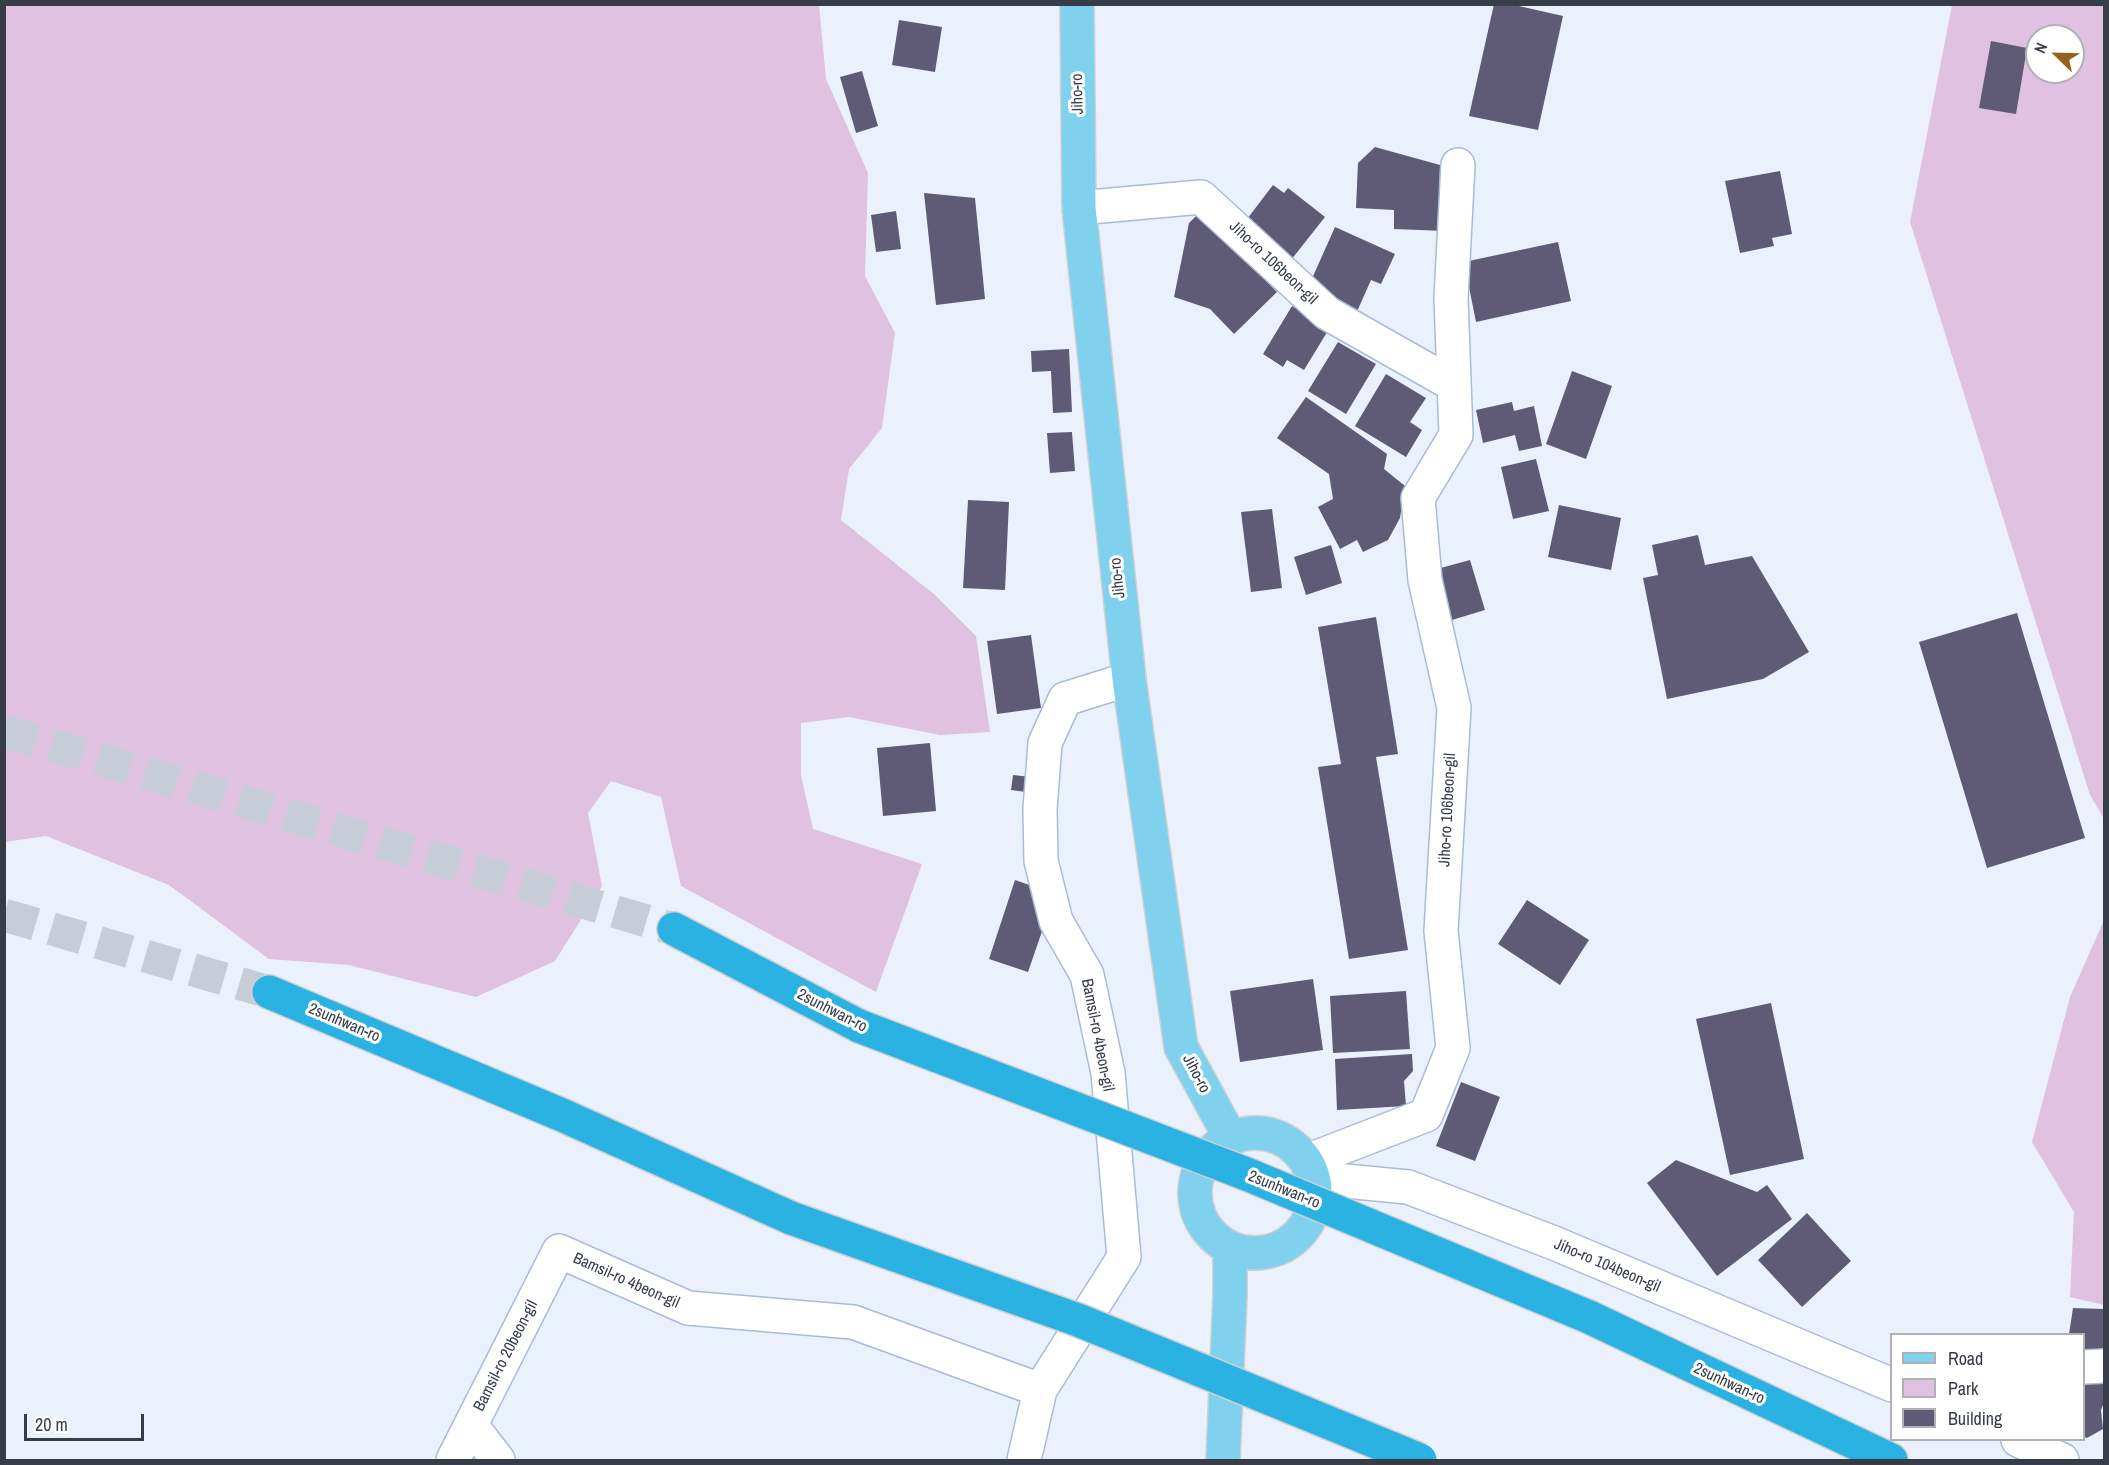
<!DOCTYPE html>
<html>
<head>
<meta charset="utf-8">
<style>
  body { margin:0 }
  #map { position:relative; width:2109px; height:1465px; overflow:hidden; background:#eaf1fc; font-family:"Archivo Narrow",sans-serif }
  canvas { display:block }
  .frame { position:absolute; inset:0; border:6px solid #363c48; pointer-events:none }
  .legend { position:absolute; left:1890px; top:1333px; width:195px; height:108px; box-sizing:border-box; background:#fff; border:2px solid #afb1b6; margin:0; padding:8px 10px; list-style:none; font-size:18px; color:#363c48 }
  .legend li { display:flex; align-items:center; gap:12px; height:30px }
  .legend b { width:30px; border:2px solid #afb1b6 }
  .north { position:absolute; left:2025px; top:24px; width:60px; height:60px; box-sizing:border-box; background:#fff; border:2px solid #afb1b6; border-radius:50%; rotate:293deg; font-size:16px; font-weight:700; line-height:24px; text-align:center; color:#363c48 }
  .north::after { content:''; display:block; margin:auto; width:21px; height:27px; background:#995f1d; clip-path:polygon(50% 0,100% 100%,50% 72%,0 100%) }
  .scale { position:absolute; left:24px; top:1414px; width:120px; height:27px; box-sizing:border-box; border:3px solid #363c48; border-top:0; padding-left:8px; font-size:18px; line-height:21px; white-space:nowrap; color:#363c48; -webkit-text-stroke:4px #fff; paint-order:stroke }
</style>
</head>
<body>
<div id="map">
<canvas width="2109" height="1465"></canvas>
<div class="frame"></div>
<ul class="legend">
<li><b style="height:8px;background:#7fd1ee"></b>Road</li>
<li><b style="height:16px;background:#e0c1e1"></b>Park</li>
<li><b style="height:16px;background:#5f5a76"></b>Building</li>
</ul>
<div class="north">N</div>
<div class="scale">20 m</div>
</div>
<script>
const context = document.querySelector('canvas').getContext('2d');
context.lineJoin = 'round';
function fill(path, color) { context.fillStyle = color; context.fill(path, 'evenodd'); }
const poly = rows => new Path2D(rows.map(r => 'M' + r).join(''));
function stroke(path, color, width, dash) { context.strokeStyle = color; context.lineWidth = width; context.lineCap = dash ? 'butt' : 'round'; context.setLineDash(dash || []); context.stroke(path); }
function drawText(font, color, halo, rows, align = 'center') {
  context.font = font + ' "Archivo Narrow",sans-serif'; context.lineWidth = 6; context.setLineDash([]); context.textBaseline = 'middle'; context.strokeStyle = halo; context.fillStyle = color; for (const [text, x, y, turn = 0] of rows) {
    context.save(); context.translate(x, y); context.rotate((+turn || 0) * Math.PI / 180); context.textAlign = isNaN(turn) ? turn : align; if (halo) context.strokeText(text, 0, 0); context.fillText(text, 0, 0); context.restore();
  }
}
fill(poly([
  [5,4,819,5,826,79,868,173,865,276,895,333,882,428,849,469,841,520,935,595,976,636,990,732,940,735,849,717,801,723,801,775,813,829,922,864,876,992,681,886,661,797,611,781,588,813,602,886,555,961,476,997,349,965,269,959,169,885,46,836,5,842],
  [1952,5,2104,5,2104,819,2090,795,1910,222],
  [2037,36,2073,36,2073,72,2037,72],
  [2104,920,2104,1305,2070,1297,2074,1212,2032,1142,2070,997]
]), '#e0c1e1');
fill(poly([
  [1494,4,1510,4,1563,16,1538,130,1469,116],
  [899,20,942,27,935,72,892,65],
  [1991,41,2027,48,2016,114,1979,108],
  [862,71,878,126,856,133,840,77],
  [1375,147,1440,165,1439,199,1446,200,1445,231,1394,229,1394,210,1356,208,1358,163],
  [1780,171,1792,234,1772,238,1774,246,1740,253,1725,181],
  [1273,185,1284,193,1288,188,1325,217,1291,260,1244,223],
  [924,193,975,198,985,299,936,305],
  [896,211,901,249,876,252,871,215],
  [1199,213,1277,292,1234,334,1210,309,1174,297,1189,223],
  [1335,227,1395,254,1381,284,1371,280,1355,316,1310,283],
  [1558,242,1571,301,1476,322,1464,262],
  [1292,306,1329,329,1304,370,1287,360,1283,367,1263,354],
  [1338,342,1376,364,1346,414,1308,391],
  [1069,349,1072,412,1053,413,1051,371,1032,372,1031,351],
  [1572,371,1612,386,1586,459,1546,444],
  [1386,374,1426,398,1410,422,1422,430,1406,457,1355,426],
  [1306,397,1387,454,1384,469,1405,486,1400,518,1388,540,1363,552,1357,540,1340,549,1318,507,1333,499,1329,474,1277,438],
  [1512,402,1514,411,1534,406,1542,446,1519,451,1515,435,1483,443,1476,410],
  [1072,432,1075,471,1050,473,1047,433],
  [1536,459,1549,511,1513,519,1501,467],
  [968,500,1009,502,1005,590,963,588],
  [1559,505,1621,518,1611,570,1548,557],
  [1272,509,1282,588,1251,592,1241,512],
  [1698,535,1705,565,1752,556,1809,652,1763,679,1667,699,1643,578,1658,575,1652,545],
  [1331,545,1342,583,1306,595,1294,557],
  [1470,560,1485,610,1452,620,1437,569],
  [2017,613,2085,838,1987,868,1919,642],
  [1376,617,1398,754,1376,757,1408,950,1349,959,1318,767,1341,764,1318,627],
  [1031,635,1041,708,997,714,987,641],
  [930,743,936,811,883,816,877,748],
  [1013,775,1040,778,1026,792,1011,790],
  [1015,880,1044,890,1049,911,1028,972,989,959],
  [1527,900,1589,940,1560,985,1498,944],
  [1313,979,1323,1050,1240,1062,1230,991],
  [1406,991,1410,1049,1333,1053,1330,996],
  [1771,1003,1804,1159,1730,1175,1696,1019],
  [1412,1054,1413,1071,1404,1081,1406,1106,1337,1110,1335,1059],
  [1461,1082,1500,1097,1475,1161,1436,1146],
  [1676,1160,1757,1192,1767,1185,1792,1219,1717,1276,1647,1183],
  [1807,1213,1851,1261,1802,1307,1758,1260],
  [2073,1308,2104,1309,2104,1353,2084,1350,2084,1334,2069,1334],
  [2104,1373,2104,1403,2101,1410,2103,1429,2087,1438,2084,1437,2084,1374]
]), '#5f5a76');
stroke(poly([
  [4,731,674,929],
  [4,915,269,992]
]), '#c6cdd8', 33, [33, 16]);
const minor = poly([
  [1079,208,1201,197,1327,313,1454,385],
  [1307,1161,1426,1115,1453,1048,1441,931,1454,708,1425,580,1418,498,1456,435,1451,298,1458,165],
  [1314,1178,1408,1187,1554,1243,1892,1385],
  [2084,1367,2104,1366],
  [471,1425,498,1460],
  [2018,1440,2062,1460],
  [453,1460,559,1251,688,1308,853,1322,1040,1390],
  [1024,1460,1040,1390,1124,1257,1108,1073,1087,975,1056,921,1041,861,1040,809,1045,743,1065,699,1129,679]
]);
const major = poly([
  [1077,4,1079,208,1129,679,1181,1047,1230,1137],
  '1195 1193a60 60 0 1 1 120 0a60 60 0 1 1-120 0Z',
  [1223,1460,1230,1295,1230,1249]
]);
const highway = poly([
  [674,929,859,1026],
  [269,992,562,1115,791,1218],
  [1589,1317,1891,1460]
]);
stroke(minor, '#aabbd7', 36);
stroke(major, '#cfd0d3', 36);
stroke(highway, '#cfd0d3', 36);
stroke(minor, '#fff', 33);
stroke(major, '#7fd1ee', 33);
stroke(highway, '#29b2e2', 33);
const highwayBridge = poly([
  [859,1026,1249,1175,1589,1317],
  [791,1218,1078,1320,1420,1460]
]);
stroke(highwayBridge, '#cfd0d3', 36, []);
stroke(highwayBridge, '#29b2e2', 33);
drawText('16px', '#363c48', '#fff', [
  ["Jiho-ro",1078,94,-91],
  ["Jiho-ro 106beon-gil",1273,263,43],
  ["Jiho-ro",1118,578,-96],
  ["Jiho-ro 106beon-gil",1448,810,-87],
  ["2sunhwan-ro",832,1011,27],
  ["2sunhwan-ro",344,1023,23],
  ["Bamsil-ro 4beon-gil",1097,1035,79],
  ["Jiho-ro",1196,1074,62],
  ["2sunhwan-ro",1284,1190,22],
  ["Jiho-ro 104beon-gil",1607,1266,23],
  ["Bamsil-ro 4beon-gil",626,1281,24],
  ["Bamsil-ro 20beon-gil",506,1356,-63],
  ["2sunhwan-ro",1729,1384,25]
]);
</script>
</body>
</html>
